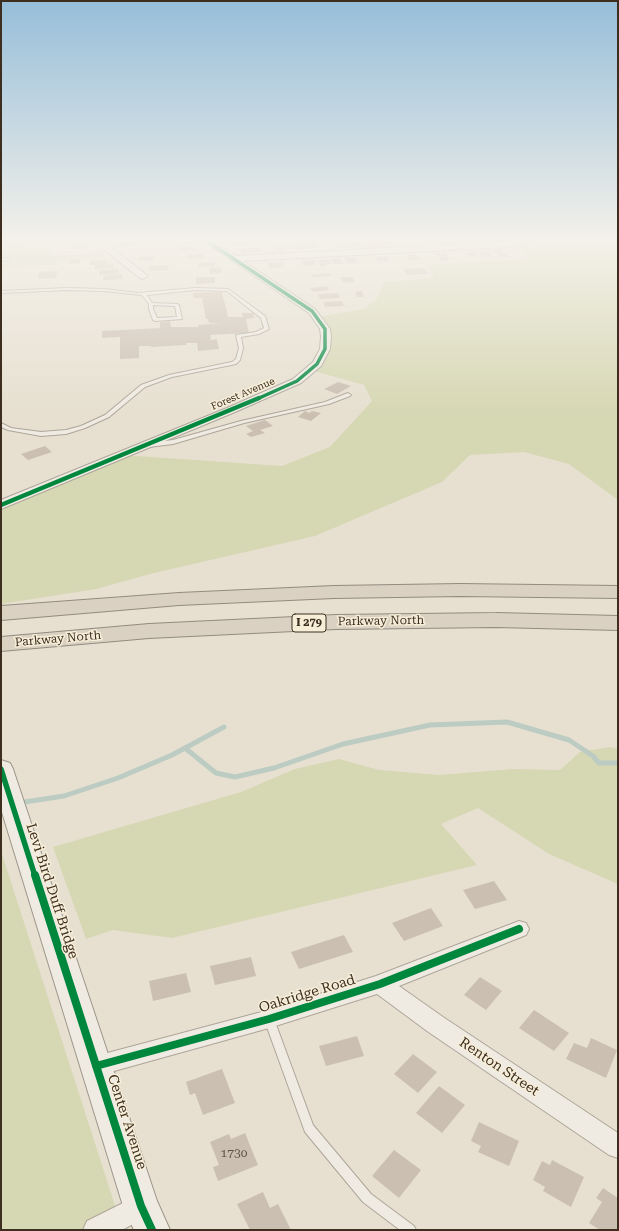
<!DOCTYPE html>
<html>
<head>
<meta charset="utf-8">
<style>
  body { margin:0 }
  #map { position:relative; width:619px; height:1231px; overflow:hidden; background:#e7e0d1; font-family:"Roboto Serif",serif }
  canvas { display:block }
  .frame { position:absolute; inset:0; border:2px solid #3d2e20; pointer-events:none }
</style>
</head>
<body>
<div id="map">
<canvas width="619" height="1231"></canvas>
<div class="frame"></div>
</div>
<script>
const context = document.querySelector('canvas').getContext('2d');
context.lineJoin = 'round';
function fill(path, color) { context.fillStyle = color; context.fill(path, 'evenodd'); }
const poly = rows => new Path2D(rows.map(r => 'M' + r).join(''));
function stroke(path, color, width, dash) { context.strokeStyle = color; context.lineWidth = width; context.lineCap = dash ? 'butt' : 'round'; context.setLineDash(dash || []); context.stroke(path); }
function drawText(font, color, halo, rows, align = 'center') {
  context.font = font + ' "Roboto Serif",serif'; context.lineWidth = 3; context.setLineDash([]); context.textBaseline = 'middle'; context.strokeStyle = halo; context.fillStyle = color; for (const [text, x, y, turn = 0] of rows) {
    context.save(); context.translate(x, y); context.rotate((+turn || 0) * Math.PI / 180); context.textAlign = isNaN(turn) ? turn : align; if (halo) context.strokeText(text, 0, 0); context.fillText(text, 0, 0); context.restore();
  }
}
fill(poly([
  [570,241,618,241,618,500,569,464,524,452,470,455,442,482,315,536,154,573,96,589,1,604,1,505,122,455,282,466,330,447,372,401,364,385,310,370,325,349,317,317,364,309,376,300,384,282,434,278,427,265,529,259,518,247,567,243],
  [49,247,53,256,102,253,107,257,58,261,58,265,1,268,1,250],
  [610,747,618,749,618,884,549,854,478,808,441,824,477,865,172,938,113,930,86,939,53,847,241,792,295,769,339,759,379,770,439,775,513,769,560,770,580,752],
  [1,851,119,1218,96,1230,1,1230]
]), '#d6d7b3');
stroke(poly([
  [185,748,216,773,235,777,274,768,343,744,430,725,507,722,569,740,593,756,599,763,618,763],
  [18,803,64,796,118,778,172,755,224,727]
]), '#bcccc2', 5);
fill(poly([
  [67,241,82,241,82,244,67,244],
  [248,241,249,243,254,243,255,245,236,246,234,242],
  [366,241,377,241,380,246,369,246],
  [378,241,390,241,392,245,381,246],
  [134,242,134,246,117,247,117,243],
  [349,242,352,247,341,248,338,243],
  [351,242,362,242,365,247,353,247],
  [22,243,22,247,8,248,8,244],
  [316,243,318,248,306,249,304,244],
  [87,244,86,248,69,249,70,245],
  [302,244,304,249,292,250,290,245],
  [285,245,287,249,283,250,277,251,275,246],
  [194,246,195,250,179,251,179,247],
  [261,247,263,252,243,253,241,249],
  [501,249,509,257,500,257,493,250],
  [487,250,492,256,482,257,478,251],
  [475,252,478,256,468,257,465,253],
  [446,253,450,260,441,261,436,254],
  [204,254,205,258,188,259,187,255],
  [406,255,417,255,420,260,409,260],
  [154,256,154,260,139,261,138,257],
  [387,256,390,261,378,262,375,257],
  [355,257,358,263,347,263,344,258],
  [340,258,343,264,334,264,331,259],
  [80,259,80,263,70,264,69,260],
  [329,259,331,264,326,264,327,266,320,266,318,260],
  [107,260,108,264,90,265,90,261],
  [314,260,316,265,303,266,302,261],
  [214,262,215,266,199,267,198,263],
  [282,262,284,267,269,268,268,263],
  [114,264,114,268,95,269,95,265],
  [169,265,168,270,149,271,148,266],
  [220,267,222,273,210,274,209,268],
  [424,268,428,274,407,275,403,269],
  [118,269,119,274,99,275,99,270],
  [57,271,56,278,38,279,39,272],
  [330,273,331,276,312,277,311,275],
  [122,274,123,279,103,280,103,276],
  [196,277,215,277,215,283,196,284],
  [340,277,352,277,355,282,343,283],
  [327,286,329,290,313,292,310,288],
  [362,291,364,297,357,297,355,292],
  [222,292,228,317,243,317,242,313,253,313,254,318,246,319,249,333,210,335,211,340,217,339,219,349,198,351,197,343,186,343,186,345,151,347,151,346,139,346,139,358,120,359,120,337,102,338,102,331,160,328,160,322,170,321,171,327,199,327,198,325,222,323,209,323,208,319,206,319,202,298,194,298,193,293],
  [338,293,340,298,320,299,318,294],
  [342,301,344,306,325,307,323,302],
  [338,382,351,386,337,394,324,389],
  [305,411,309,413,312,411,321,413,311,421,298,417],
  [265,420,273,426,260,430,265,433,251,437,246,434,253,431,246,426],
  [45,446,52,452,28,460,21,454],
  [494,881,507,900,475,909,463,890],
  [431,908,443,926,404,941,392,923],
  [344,935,353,952,299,969,291,952],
  [251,957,256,976,215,985,210,966],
  [186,973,191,992,153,1001,149,981],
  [480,977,502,991,486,1010,464,995],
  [534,1010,569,1033,554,1051,519,1028],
  [357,1036,364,1056,326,1066,319,1046],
  [591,1038,617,1050,606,1078,566,1059,574,1043,587,1048],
  [413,1054,437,1072,418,1093,394,1074],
  [222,1069,235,1103,203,1115,195,1093,190,1095,186,1082],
  [439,1086,465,1105,442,1133,416,1113],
  [479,1122,519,1141,509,1166,478,1152,481,1146,471,1141],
  [245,1133,258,1165,218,1181,213,1167,219,1165,210,1142,229,1134,231,1139],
  [394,1150,421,1170,399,1198,372,1176],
  [552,1160,584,1177,571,1207,543,1191,545,1187,533,1180,542,1161,550,1165],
  [603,1188,618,1198,618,1230,600,1230,589,1223,602,1202,596,1198],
  [263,1192,270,1208,278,1204,291,1230,250,1230,237,1204]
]), '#cbbfb2');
const lane = poly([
  [9,258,11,259,10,260,1,261,1,259,9,258],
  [67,288,104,289,138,293,195,288,228,289,265,316,269,329,259,334,241,337,243,348,240,360,236,364,172,377,145,387,109,417,85,428,66,434,41,436,8,430,1,427,1,423,11,428,41,432,66,430,81,426,105,415,141,385,169,375,232,362,236,359,239,348,236,335,256,332,264,328,261,318,227,291,195,290,147,295,152,303,177,304,179,305,182,319,155,321,153,320,149,309,149,304,142,295,104,291,67,290,1,293,1,291,67,288],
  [153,305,175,306,177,317,157,318,153,309,153,305],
  [348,393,351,395,350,396,329,404,244,423,173,444,149,447,146,445,149,443,173,440,241,421,325,402,348,393],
  [269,1015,273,1016,274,1019,313,1125,371,1194,414,1226,416,1230,400,1230,363,1202,305,1132,264,1019,265,1016,269,1015]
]);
const street = poly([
  [93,241,103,241,148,276,143,279,140,278,93,241],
  [203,241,213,241,236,256,510,241,529,241,530,243,526,246,243,261,315,309,330,329,331,336,330,349,321,366,301,383,235,412,1,509,1,500,227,408,293,379,313,362,320,349,321,336,320,329,309,313,203,241],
  [519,921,526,923,529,929,526,935,399,986,443,1017,618,1133,618,1158,609,1155,427,1031,377,994,269,1028,96,1076,88,1073,85,1066,88,1059,96,1056,269,1010,376,976,519,921],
  [141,1194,150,1197,154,1206,150,1215,122,1230,83,1230,87,1221,141,1194]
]);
const secondary = poly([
  [1,760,10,763,13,769,157,1201,170,1230,134,1230,123,1206,1,809,1,760]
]);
const highway = poly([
  [460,584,618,586,618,598,460,596,334,598,179,605,1,620,1,606,179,593,334,586,460,584],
  [496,613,618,616,618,630,496,627,336,629,149,638,1,651,1,637,149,624,336,615,496,613]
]);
stroke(lane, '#ada599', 2);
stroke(street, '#ada599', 2);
stroke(secondary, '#9c958a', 2);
stroke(highway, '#928b80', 2);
stroke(poly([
  [17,259,98,254]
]), '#c8c2b9', 1.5, [2, 1.5]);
fill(lane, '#efebe3');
fill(street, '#efebe3');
fill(secondary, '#efebe3');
fill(highway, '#dad1c2');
stroke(poly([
  [207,241,312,311,325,329,325,349,317,364,297,381,257,399]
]), '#00873e', 3.5);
stroke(poly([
  [1,505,259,398]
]), '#00873e', 4.5);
stroke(poly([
  [1,769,35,876]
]), '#00873e', 5.5);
stroke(poly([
  [35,875,141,1206,152,1230],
  [96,1066,269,1019,380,984,519,929]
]), '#00873e', 8);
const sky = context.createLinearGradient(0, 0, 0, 414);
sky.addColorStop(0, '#96bed9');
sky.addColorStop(0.58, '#f4f1ea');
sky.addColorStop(1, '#f4f1ea00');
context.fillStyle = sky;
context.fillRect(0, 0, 619, 414);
drawText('10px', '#3d2e20', '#f7eed8', [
  ["Forest Avenue",243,394,-23]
]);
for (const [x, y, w] of [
  [309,623,34]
]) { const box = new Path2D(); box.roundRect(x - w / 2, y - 9, w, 18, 3); context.fillStyle = '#f7eed8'; context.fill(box); stroke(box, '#3d2e20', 1); }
drawText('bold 11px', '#3d2e20', null, [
  ["I 279",309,623]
]);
drawText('12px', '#3d2e20', '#f7eed8', [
  ["Parkway North",381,621,-1],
  ["Parkway North",58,639,-5]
]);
drawText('12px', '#605244', null, [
  ["1730",234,1153]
]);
drawText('14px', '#3d2e20', '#f7eed8', [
  ["Levi Bird Duff Bridge",52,891,72],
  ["Oakridge Road",307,994,-17],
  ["Renton Street",499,1067,34],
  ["Center Avenue",127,1122,72]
]);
</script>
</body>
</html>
